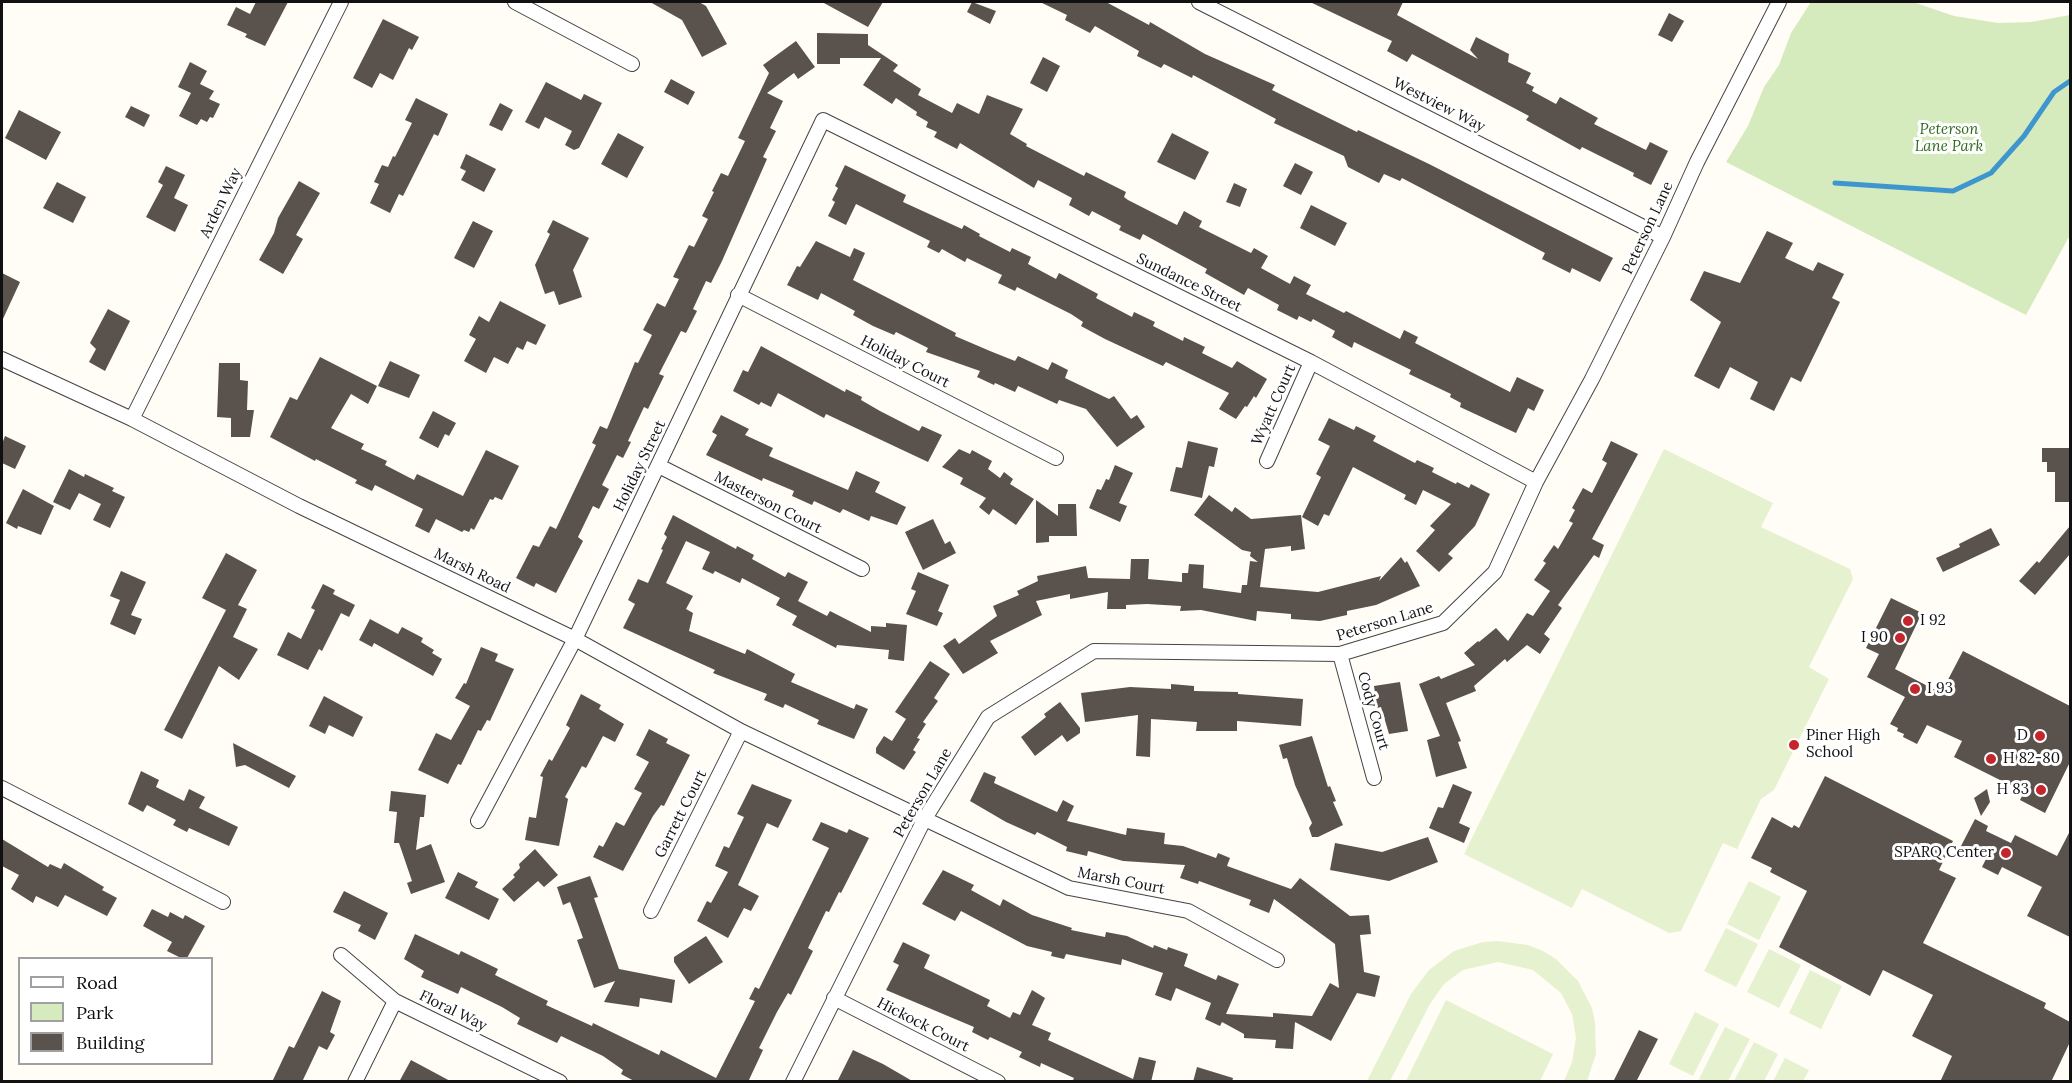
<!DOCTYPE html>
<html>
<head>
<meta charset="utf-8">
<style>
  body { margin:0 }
  #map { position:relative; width:2072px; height:1083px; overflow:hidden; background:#fffdf5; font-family:Lora,serif }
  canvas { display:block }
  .frame { position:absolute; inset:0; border:3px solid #111; pointer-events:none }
  .legend { position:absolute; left:18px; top:957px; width:195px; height:108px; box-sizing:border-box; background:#fff; border:2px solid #a0a0a0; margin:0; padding:8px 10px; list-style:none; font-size:18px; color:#111 }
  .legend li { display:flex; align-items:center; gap:12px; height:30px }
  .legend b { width:30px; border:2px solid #a0a0a0 }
</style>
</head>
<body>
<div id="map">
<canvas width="2072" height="1083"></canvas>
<div class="frame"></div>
<ul class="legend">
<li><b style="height:8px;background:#fff"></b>Road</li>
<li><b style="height:16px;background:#d5ebbd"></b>Park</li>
<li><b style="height:16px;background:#5a524d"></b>Building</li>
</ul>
</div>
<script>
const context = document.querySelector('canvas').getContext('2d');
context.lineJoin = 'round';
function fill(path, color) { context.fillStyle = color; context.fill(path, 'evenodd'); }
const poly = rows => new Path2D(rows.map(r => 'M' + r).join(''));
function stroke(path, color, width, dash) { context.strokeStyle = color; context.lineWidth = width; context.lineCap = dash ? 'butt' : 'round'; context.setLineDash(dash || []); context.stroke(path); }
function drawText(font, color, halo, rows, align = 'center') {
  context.font = font + ' Lora,serif'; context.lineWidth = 6; context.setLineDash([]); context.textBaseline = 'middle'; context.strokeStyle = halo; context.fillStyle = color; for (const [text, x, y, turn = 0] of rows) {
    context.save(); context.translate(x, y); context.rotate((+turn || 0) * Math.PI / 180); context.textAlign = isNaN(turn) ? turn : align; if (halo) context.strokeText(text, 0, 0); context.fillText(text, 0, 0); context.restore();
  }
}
fill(poly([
  [1811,2,1913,2,1954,16,1998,23,2031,22,2070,15,2070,235,2026,315,1726,162,1748,126,1764,87,1779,65,1791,33]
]), '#d5ebbd');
fill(poly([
  [1664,449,1773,503,1761,527,1850,569,1853,579,1809,667,1829,679,1774,790,1761,799,1737,849,1723,843,1681,931,1669,933,1582,889,1572,908,1464,854],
  [1749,881,1781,897,1759,940,1727,924],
  [1726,928,1758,944,1736,987,1704,971],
  [1498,941,1528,945,1543,951,1556,959,1578,981,1592,1008,1595,1023,1596,1054,1587,1081,1564,1081,1572,1062,1576,1038,1572,1014,1561,993,1533,970,1498,962,1463,970,1444,984,1430,1004,1390,1081,1367,1081,1411,994,1429,970,1454,951,1483,942],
  [1769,949,1801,965,1779,1008,1747,992],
  [1810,970,1842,986,1821,1029,1789,1013],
  [1446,1000,1553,1054,1540,1081,1406,1081],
  [1695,1012,1719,1024,1693,1076,1669,1064],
  [1725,1027,1750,1039,1728,1081,1703,1081,1699,1079],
  [1754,1042,1778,1054,1764,1081,1734,1081],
  [1785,1058,1809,1070,1803,1081,1773,1081]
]), '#e6f2cf');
stroke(poly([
  [1835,183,1953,191,1991,173,2024,136,2054,92,2070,81]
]), '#3f96cf', 5);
fill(poly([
  [256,2,288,2,265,46,245,37,247,34,227,25,236,7,250,14],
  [650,2,699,2,706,6,727,44,702,57,682,20],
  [822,2,883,2,868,27],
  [972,2,996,11,990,24,967,12],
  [1040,2,1106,2,1149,25,1150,22,1205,54,1275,85,1272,90,1357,132,1358,130,1429,164,1613,258,1600,282,1572,268,1570,273,1542,259,1545,253,1402,178,1400,181,1384,174,1379,183,1348,167,1344,156,1274,123,1276,119,1193,75,1192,78,1164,64,1161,68,1137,56,1139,51,1095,26,1090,33,1065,20,1067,15],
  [1310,2,1403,2,1397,15,1478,59,1470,50,1476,37,1509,54,1508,62,1531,73,1526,83,1534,87,1532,91,1556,104,1560,97,1598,118,1594,124,1646,150,1650,142,1668,151,1651,185,1633,176,1634,173,1582,147,1580,150,1526,120,1529,116,1412,54,1407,62,1387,51,1392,41],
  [1669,13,1684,21,1672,42,1658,35],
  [383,19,419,37,412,50,409,48,393,80,380,73,372,88,353,78],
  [817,33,868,34,868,45,898,65,893,71,921,89,918,95,952,113,957,103,979,114,987,95,1023,109,1010,134,1027,144,1026,146,1084,176,1086,172,1126,192,1124,197,1128,200,1177,225,1184,211,1202,221,1199,227,1251,253,1254,248,1268,256,1261,268,1290,284,1294,276,1311,285,1306,294,1344,313,1346,311,1400,339,1404,330,1418,337,1415,343,1510,392,1517,377,1544,390,1534,411,1528,408,1516,433,1460,407,1461,403,1450,397,1451,394,1409,374,1411,370,1354,342,1352,348,1332,337,1335,331,1313,319,1311,322,1299,316,1297,320,1277,310,1279,305,1248,288,1244,295,1205,273,1207,269,1143,234,1140,240,1119,230,1121,226,1092,211,1089,216,1069,205,1072,198,1038,180,1034,188,960,143,957,149,934,137,937,132,926,127,928,122,916,115,917,112,896,98,892,104,863,85,881,58,840,58,840,64,817,64],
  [796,41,815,67,798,79,794,73,767,93,783,101,770,128,776,131,763,157,767,159,722,261,711,283,706,281,693,309,697,311,686,333,681,331,659,374,664,376,648,409,644,407,628,441,631,442,623,458,617,455,602,485,609,489,599,509,593,506,578,537,583,541,556,593,536,583,534,587,516,578,533,545,539,547,550,526,556,529,596,445,592,443,600,426,607,429,635,362,638,363,652,335,643,330,657,303,665,307,679,279,673,277,689,245,694,247,708,219,702,216,714,192,712,191,721,173,728,176,745,141,738,138,769,73,763,65],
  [1043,57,1060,66,1047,92,1030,83],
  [190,62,207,71,200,84,214,91,209,99,220,104,213,118,210,117,207,122,201,119,197,125,179,116,191,93,178,87],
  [671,79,695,92,688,105,664,92],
  [546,82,581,100,584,94,602,103,579,148,574,150,565,145,572,131,545,117,539,129,525,122],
  [416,98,448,114,438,136,434,134,403,196,399,194,390,213,370,203,379,184,374,182,382,165,388,167,393,156,395,157,412,123,405,120],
  [500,103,513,110,502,131,489,125],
  [131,106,150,115,144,127,125,117],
  [19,110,61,132,46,160,5,138],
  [618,133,644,147,627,178,601,164],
  [1172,133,1209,152,1195,180,1157,162],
  [466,154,496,169,484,192,461,180,466,171,460,168],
  [1295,163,1313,172,1301,195,1283,186],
  [845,165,906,195,903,202,962,229,964,225,980,234,979,236,1010,252,1012,248,1031,257,1028,264,1056,279,1059,273,1098,294,1096,298,1132,317,1134,312,1155,322,1153,326,1183,341,1184,337,1205,347,1202,353,1232,368,1237,361,1267,379,1256,398,1254,396,1247,407,1245,406,1236,419,1219,409,1229,393,1166,362,1163,366,1105,339,1081,326,1083,322,1071,314,1017,287,1015,291,998,283,1002,275,967,258,965,262,942,249,939,253,927,247,930,241,856,204,846,225,828,216,835,202,832,200,838,188,835,186],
  [166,166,185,175,174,198,188,205,175,232,146,217,163,185,158,182],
  [299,181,320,193,296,235,303,239,283,274,259,260,274,233,278,218],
  [57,182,86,197,73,223,43,208],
  [1234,183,1247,189,1240,207,1226,202],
  [1311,205,1347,223,1335,246,1300,228],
  [553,220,589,238,573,270,582,297,559,305,554,291,545,294,535,265,550,234,547,232],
  [473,221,493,231,474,268,454,258],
  [1767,231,1793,243,1785,258,1813,271,1818,262,1844,274,1832,298,1840,302,1801,382,1791,377,1774,411,1750,399,1758,382,1730,367,1719,389,1694,376,1721,322,1690,300,1704,271,1740,283],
  [816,241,850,257,854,248,865,253,853,280,956,333,955,336,990,351,1015,361,1018,356,1048,370,1052,362,1068,370,1065,378,1109,399,1114,396,1131,419,1137,415,1145,427,1117,447,1086,409,1059,400,1057,404,1018,386,1015,392,995,383,994,385,977,377,980,371,926,352,928,348,896,332,894,335,873,326,853,315,855,311,821,293,818,300,787,285,797,266,800,267],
  [2,273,20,282,2,321],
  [500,301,546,325,536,345,527,341,523,350,517,347,508,364,494,357,486,373,464,361,476,339,469,335,479,316,489,322],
  [108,309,130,321,105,371,89,362,96,349,90,343],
  [761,346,845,392,846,389,862,397,861,400,880,411,919,431,922,426,942,435,928,462,826,414,824,418,778,393,771,407,761,402,759,405,733,391,743,370,748,372],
  [320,357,377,386,368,404,351,394,331,428,364,444,361,449,387,461,385,465,414,480,417,474,463,496,486,450,519,466,502,500,495,497,493,500,490,499,474,530,471,528,469,532,464,530,462,532,436,519,429,533,415,526,423,509,375,485,372,491,355,483,357,480,316,459,315,461,270,437,290,397,297,400],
  [390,361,420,375,409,398,378,386],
  [219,363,240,363,240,380,248,381,247,410,254,410,250,437,231,437,231,418,217,417],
  [433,411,456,423,449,436,445,434,438,448,419,438],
  [721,415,749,429,745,435,773,448,769,456,848,490,856,471,880,482,875,492,906,507,897,525,871,516,869,521,843,509,840,513,814,501,812,505,792,496,794,491,763,478,762,481,706,455,717,435,712,432],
  [1329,418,1354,430,1356,426,1376,436,1373,441,1415,463,1417,460,1434,468,1432,472,1456,484,1457,482,1469,488,1471,484,1490,494,1475,526,1448,554,1453,558,1439,572,1416,551,1435,530,1430,526,1451,504,1423,490,1416,505,1404,499,1406,495,1353,467,1329,516,1324,514,1318,526,1302,517,1321,477,1316,474,1330,446,1318,440],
  [5,436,26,446,15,469,2,463,2,444],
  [1188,441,1218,448,1214,467,1209,466,1202,498,1170,491,1176,467,1182,468],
  [1611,441,1638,454,1592,539,1604,545,1599,558,1594,555,1558,605,1562,608,1544,634,1550,639,1540,654,1527,645,1507,662,1505,659,1474,686,1476,691,1446,703,1461,741,1458,742,1467,768,1436,777,1427,740,1440,736,1419,684,1439,676,1441,679,1475,665,1464,653,1478,641,1479,642,1496,628,1508,641,1527,613,1533,616,1550,591,1534,580,1546,563,1543,561,1554,545,1558,549,1573,523,1569,521,1575,510,1572,508,1583,488,1592,493,1607,463,1602,460],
  [2042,448,2070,448,2070,502,2055,502,2055,472,2047,472,2047,462,2042,462],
  [959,449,970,454,972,450,992,461,988,469,1000,478,1004,472,1013,479,1010,484,1034,499,1016,525,993,509,989,515,979,507,986,498,960,484,963,478,942,467],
  [1115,465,1133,473,1119,503,1127,506,1120,522,1089,508,1097,489,1101,490,1106,479,1109,480],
  [69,469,84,477,85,474,114,488,112,491,125,497,110,528,93,520,101,504,79,493,70,510,53,502],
  [23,489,54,506,41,535,18,526,17,529,6,523],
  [1209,495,1232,512,1235,507,1251,519,1301,515,1305,549,1291,551,1291,546,1265,549,1260,587,1318,592,1381,576,1379,581,1401,557,1405,563,1407,561,1420,586,1376,605,1347,611,1347,615,1320,621,1291,619,1291,614,1257,611,1256,621,1201,610,1180,611,1181,606,1147,604,1126,605,1126,609,1107,609,1108,592,1070,599,1070,594,1036,601,1042,615,990,641,998,653,963,674,943,646,955,638,959,644,997,616,993,606,1019,595,1017,591,1038,581,1037,576,1086,566,1088,578,1130,579,1131,559,1149,559,1148,579,1182,582,1182,573,1188,573,1189,564,1204,565,1203,588,1241,593,1242,585,1247,585,1250,561,1258,562,1250,556,1251,552,1242,550,1194,515],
  [1036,500,1058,516,1058,504,1076,504,1077,536,1049,536,1049,542,1036,543],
  [673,515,736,549,737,546,754,555,752,559,785,577,788,572,808,582,798,601,827,616,830,611,871,632,871,626,886,627,886,623,907,625,904,661,888,659,889,650,837,645,836,648,792,625,797,616,776,605,780,598,742,578,740,583,715,571,713,574,702,569,710,552,686,541,666,583,693,596,686,609,693,613,689,631,745,654,747,649,795,674,791,682,854,709,856,704,868,709,854,739,817,724,819,720,785,704,783,708,764,700,767,694,713,673,715,670,623,628,635,604,628,600,638,579,648,583,663,550,661,549,667,537,664,534],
  [933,519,945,544,950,541,956,553,923,570,905,532],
  [2070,526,2070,554,2035,595,2019,581,2037,561,2039,563],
  [1991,528,2000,545,1943,572,1936,558,1960,547,1959,544],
  [226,553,257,570,238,605,247,609,233,637,258,649,239,680,219,666,182,739,164,730,226,610,202,598],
  [121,571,146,582,131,615,142,619,135,635,110,624,120,600,110,596],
  [918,572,949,585,938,611,943,613,937,626,906,614,916,591,911,589],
  [323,584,335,590,333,594,355,605,349,617,341,613,322,651,319,649,308,670,277,655,288,632,301,639,315,610,311,608],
  [1891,598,1922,613,1895,669,1941,693,1963,651,2070,706,2070,762,2045,813,2020,800,2024,792,1954,757,1962,741,1927,725,1917,744,1903,737,1904,734,1897,731,1898,728,1890,724,1905,697,1867,677,1879,654,1866,648],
  [370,619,398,634,402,627,423,638,421,642,434,650,432,653,442,659,433,676,374,643,372,647,359,640],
  [481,647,498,654,495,661,514,669,490,721,487,720,481,731,478,730,461,765,458,764,448,784,418,770,436,733,451,740,470,706,455,698,464,683,466,684],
  [930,661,950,674,934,698,938,701,923,722,926,724,917,738,920,739,913,750,916,752,904,770,876,753,876,748,884,736,892,741,906,719,895,712],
  [1400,682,1408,731,1389,734,1381,707,1377,708,1374,686],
  [1171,684,1194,686,1194,691,1238,692,1238,694,1303,699,1301,726,1237,721,1237,731,1196,731,1197,722,1151,719,1150,757,1136,756,1138,715,1085,722,1081,693,1130,687,1171,689],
  [581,694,601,705,599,709,624,724,615,742,603,736,586,768,582,766,565,797,568,799,559,846,525,840,529,817,536,818,543,777,540,776,549,759,552,761,570,728,566,725],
  [324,696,363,717,353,737,329,725,325,734,309,726],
  [1060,702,1080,728,1080,733,1067,742,1062,735,1035,756,1021,737,1046,717,1044,714],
  [649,729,668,739,666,743,690,755,664,806,661,805,653,816,623,871,593,857,599,845,603,847,616,822,624,826,642,793,634,789,649,762,636,755],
  [1312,736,1328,787,1330,786,1336,801,1333,802,1343,825,1318,837,1312,837,1309,828,1312,823,1295,785,1287,758,1283,759,1279,745],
  [233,743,296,776,289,788,245,765,236,767],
  [141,771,159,780,156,787,184,801,189,789,205,797,199,808,238,827,229,846,189,828,187,832,173,825,176,820,147,805,143,812,128,804],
  [984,772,996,777,994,783,1057,812,1063,800,1074,806,1067,821,1126,835,1127,828,1165,833,1164,844,1183,846,1216,858,1218,853,1230,858,1227,866,1291,889,1300,878,1350,916,1369,915,1371,934,1360,935,1364,972,1380,976,1375,997,1357,993,1331,1041,1295,1022,1293,1049,1275,1048,1276,1040,1244,1038,1244,1034,1222,1022,1220,1026,1205,1019,1211,1003,1176,988,1171,1001,1155,995,1163,973,1122,959,1121,965,1066,954,1064,959,1051,956,1052,952,1027,946,961,911,955,921,922,904,943,870,974,885,971,890,1000,906,1003,899,1032,915,1072,928,1071,930,1105,937,1106,932,1127,936,1153,948,1154,945,1167,950,1168,947,1188,954,1184,966,1216,980,1218,975,1239,984,1226,1014,1273,1017,1273,1013,1312,1016,1330,983,1339,988,1335,944,1274,899,1269,913,1249,905,1251,900,1199,881,1198,884,1180,878,1185,865,1123,861,1088,851,1087,856,1066,851,1067,847,1037,832,1035,835,1006,822,970,801],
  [1825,776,1953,841,1939,870,1956,878,1923,943,2046,1003,2044,1008,2070,1022,2070,1042,2051,1082,1940,1082,1952,1056,1912,1036,1933,995,1883,970,1870,996,1779,947,1807,891,1770,872,1772,868,1751,858,1772,817,1792,828,1794,825,1799,828],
  [752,784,792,800,778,828,767,823,738,885,759,896,751,911,744,908,728,938,697,921,707,901,711,903,728,872,715,866,724,846,729,848,744,817,737,814],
  [1453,784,1472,792,1459,823,1470,828,1464,843,1429,828,1438,807,1443,808],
  [1987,789,1990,802,1981,816,1974,798],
  [391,791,426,795,424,817,420,817,416,850,431,844,445,882,411,894,407,883,412,881,399,843,394,843,397,812,389,811],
  [1975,819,1988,826,1986,831,2011,843,2015,835,2057,856,2070,831,2070,937,2027,916,2042,887,2002,867,1998,875,1982,867,1986,859,1961,846],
  [821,822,847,833,849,829,869,838,841,893,839,892,829,912,826,911,808,948,813,951,791,995,788,993,777,1012,759,1048,763,1050,748,1082,636,1082,621,1074,623,1070,603,1056,561,1036,557,1043,517,1024,520,1018,502,1007,461,987,458,994,421,977,424,971,404,959,415,934,459,955,461,951,498,969,495,975,548,1001,546,1005,592,1026,593,1023,659,1055,661,1050,716,1078,755,1001,749,999,755,987,759,989,829,848,812,840],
  [1428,837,1438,862,1389,881,1330,870,1335,843,1382,852],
  [2,839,48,867,50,864,61,869,64,863,104,887,102,890,117,898,107,916,65,895,58,907,36,896,33,903,11,889,19,875,2,866],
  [535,849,558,875,544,887,538,881,514,902,502,889,515,877,513,875,520,868,519,864],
  [458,872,478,882,475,887,499,899,489,920,445,898],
  [590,876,598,897,594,898,619,969,675,980,672,1003,640,998,639,1007,604,1002,615,981,594,988,577,940,583,938,570,902,563,905,557,887],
  [344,891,388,913,375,940,358,931,361,925,333,912],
  [152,909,168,917,170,912,183,919,185,915,205,926,187,958,181,958,167,951,172,942,143,926],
  [706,936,723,962,689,984,674,962,674,957],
  [903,942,930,955,924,968,990,1000,987,1006,1010,1018,1013,1012,1020,1015,1032,990,1045,998,1032,1025,1051,1033,1048,1040,1133,1079,1139,1057,1156,1061,1151,1082,1072,1082,1074,1078,1041,1063,1040,1067,1019,1057,1022,1052,990,1037,988,1040,972,1032,974,1027,886,990,899,965,893,962],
  [322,991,341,1001,330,1032,335,1035,327,1050,319,1046,302,1082,272,1082,289,1046,294,1048],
  [1639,1030,1658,1039,1636,1082,1613,1082],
  [853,1050,883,1064,914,1082,837,1082],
  [411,1060,452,1082,399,1082],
  [1197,1067,1233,1078,1232,1082,1193,1082]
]), '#5a524d');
const street = poly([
  [515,2,632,64],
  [1199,2,1663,237],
  [738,295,1056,458],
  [2,359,132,419,299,506,575,639,741,731,1069,888,1188,911,1277,960],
  [132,419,341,2],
  [1267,461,1311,362],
  [659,466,862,569],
  [1340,654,1374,778],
  [2,788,223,902],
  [478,821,575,639,823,120,1311,362,1536,482],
  [651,911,741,731],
  [341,955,395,1001,560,1082],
  [834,998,998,1082],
  [355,1082,395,1001],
  [793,1082,924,820,988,717,1094,651,1340,654,1443,623,1495,572,1536,482,1592,379,1663,237,1697,162,1779,2]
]);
stroke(street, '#444', 16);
stroke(street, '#fff', 14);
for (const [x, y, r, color] of [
  [1908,621,6,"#c4262e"],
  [1900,638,6,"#c4262e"],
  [1915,689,6,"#c4262e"],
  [2040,736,6,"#c4262e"],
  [1794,745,6,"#c4262e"],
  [1991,759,6,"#c4262e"],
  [2041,790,6,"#c4262e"],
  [2006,853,6,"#c4262e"]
]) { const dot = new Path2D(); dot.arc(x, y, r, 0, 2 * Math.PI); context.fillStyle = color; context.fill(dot); stroke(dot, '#fff', 2); }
drawText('15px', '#111', '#fff', [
  ["Westview Way",1439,105,27],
  ["Arden Way",221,203,-64],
  ["Peterson Lane",1648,228,-65],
  ["Sundance Street",1189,283,26],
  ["Holiday Court",905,362,27],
  ["Wyatt Court",1274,405,-66],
  ["Holiday Street",640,466,-64],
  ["Masterson Court",768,503,27],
  ["Marsh Road",472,571,26],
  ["Peterson Lane",1385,622,-17],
  ["Cody Court",1373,711,74],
  ["Peterson Lane",923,793,-60],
  ["Garrett Court",681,814,-63],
  ["Marsh Court",1121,881,11],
  ["Floral Way",453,1011,26],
  ["Hickock Court",923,1025,27]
]);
drawText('italic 15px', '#2f6b1f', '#fff', [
  ["Peterson",1949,130],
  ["Lane Park",1949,147]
]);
drawText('15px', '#111', '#fff', [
  ["I 92",1920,621],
  ["I 90",1888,638,"right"],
  ["I 93",1927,689],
  ["Piner High",1806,736],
  ["School",1806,753],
  ["D",2028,736,"right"],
  ["H 82-80",2003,759],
  ["H 83",2029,790,"right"],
  ["SPARQ Center",1994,853,"right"]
], 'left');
</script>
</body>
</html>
